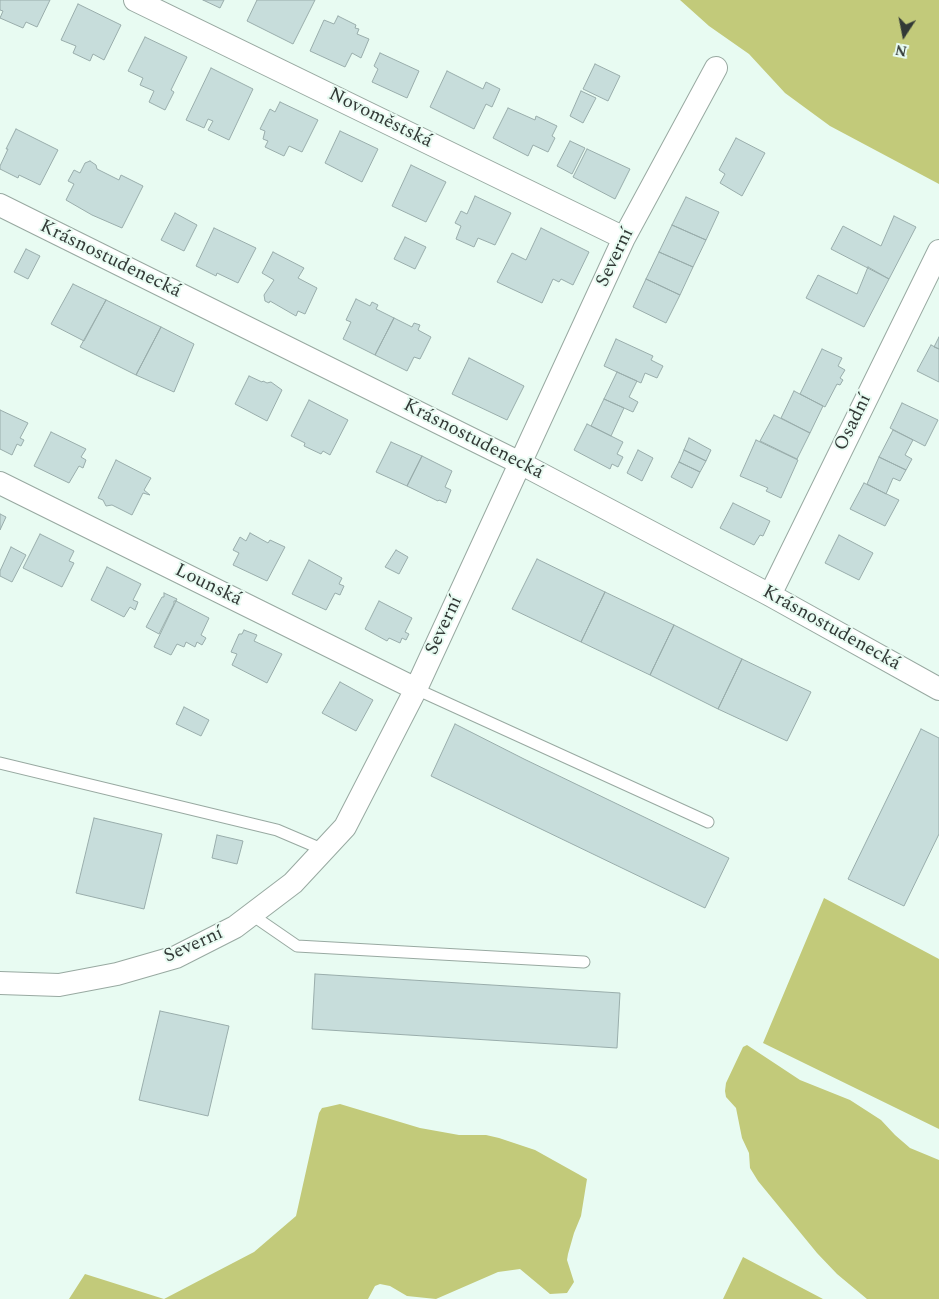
<!DOCTYPE html>
<html>
<head>
<meta charset="utf-8">
<style>
  body { margin:0 }
  #map { position:relative; width:939px; height:1299px; overflow:hidden; background:#e8fbf2; font-family:Spectral,serif }
  canvas { display:block }
  .north { position:absolute; left:879px; top:10px; width:50px; height:50px; -webkit-text-stroke:4px #e8fbf2; paint-order:stroke; rotate:191deg; font-size:14px; font-weight:700; line-height:20px; text-align:center; color:#323936 }
  .north::after { content:''; display:block; margin:auto; width:18px; height:22px; background:#323936; clip-path:polygon(50% 0,100% 100%,50% 72%,0 100%) }
</style>
</head>
<body>
<div id="map">
<canvas width="939" height="1299"></canvas>
<div class="north">N</div>
</div>
<script>
const context = document.querySelector('canvas').getContext('2d');
context.lineJoin = 'round';
function fill(path, color) { context.fillStyle = color; context.fill(path, 'evenodd'); }
const poly = rows => new Path2D(rows.map(r => 'M' + r).join(''));
function stroke(path, color, width, dash) { context.strokeStyle = color; context.lineWidth = width; context.lineCap = dash ? 'butt' : 'round'; context.setLineDash(dash || []); context.stroke(path); }
function drawText(font, color, halo, rows, align = 'center') {
  context.font = font + ' Spectral,serif'; context.lineWidth = 4; context.setLineDash([]); context.textBaseline = 'middle'; context.strokeStyle = halo; context.fillStyle = color; for (const [text, x, y, turn = 0] of rows) {
    context.save(); context.translate(x, y); context.rotate((+turn || 0) * Math.PI / 180); context.textAlign = isNaN(turn) ? turn : align; if (halo) context.strokeText(text, 0, 0); context.fillText(text, 0, 0); context.restore();
  }
}
fill(poly([
  [680,0,939,0,939,184,830,126,785,93,749,54,709,26],
  [824,898,939,959,939,1129,763,1043],
  [747,1045,800,1080,850,1100,881,1120,895,1135,910,1148,939,1160,939,1299,867,1299,837,1274,817,1253,758,1181,750,1168,749,1153,742,1138,736,1108,726,1097,725,1091,726,1083,743,1047],
  [340,1104,420,1128,459,1135,486,1135,499,1138,535,1150,587,1179,581,1216,574,1233,568,1254,567,1260,574,1282,567,1293,550,1294,520,1269,498,1272,436,1299,407,1296,390,1286,380,1284,375,1286,368,1299,69,1299,85,1274,164,1299,254,1252,296,1216,319,1113,322,1108,327,1107],
  [743,1257,823,1299,723,1299]
]), '#c2ca7a');
const building = poly([
  [0,0,50,0,37,27,26,22,23,28,0,18,3,11,0,10,0,0],
  [203,0,224,0,220,8,203,0],
  [257,0,315,0,293,44,247,21,257,0],
  [78,4,121,25,104,60,93,54,90,61,73,53,76,46,61,40,78,4],
  [338,16,356,25,355,28,359,29,357,34,369,39,361,58,352,53,345,67,310,51,324,20,334,24,338,16],
  [145,37,187,57,171,90,174,92,165,110,149,102,154,91,140,85,143,78,128,71,145,37],
  [380,53,419,71,407,98,372,82,378,69,374,66,380,53],
  [595,64,620,76,608,101,583,89,595,64],
  [211,68,253,89,229,140,208,130,213,121,208,119,204,128,186,120,211,68],
  [447,71,483,89,486,82,500,89,492,107,486,104,474,129,430,107,447,71],
  [581,91,596,98,583,123,570,116,581,91],
  [280,102,318,120,302,152,289,146,284,156,265,147,268,141,263,139,265,131,260,129,270,109,275,112,280,102],
  [508,108,535,120,536,116,557,126,552,136,555,138,548,152,533,145,528,156,493,138,508,108],
  [16,129,58,150,40,185,19,175,18,178,0,169,0,166,8,149,6,149,16,129],
  [340,131,378,149,362,182,325,163,340,131],
  [736,138,765,153,742,196,720,183,725,174,719,170,736,138],
  [570,141,585,148,572,174,557,166,570,141],
  [587,149,630,169,615,199,573,177,587,149],
  [90,161,96,165,97,169,119,180,121,175,143,186,122,228,92,215,66,200,74,184,68,181,74,170,80,173,85,163,90,161],
  [411,165,446,182,426,222,392,206,411,165],
  [475,196,511,213,495,245,478,238,474,247,456,239,461,226,455,223,461,211,467,214,475,196],
  [686,197,719,212,706,240,672,225,686,197],
  [175,213,197,225,184,251,161,240,175,213],
  [894,216,916,227,889,279,831,249,843,226,881,246,894,216],
  [672,225,706,240,693,267,659,252,672,225],
  [214,228,256,248,238,283,217,273,216,276,196,266,214,228],
  [541,228,589,252,573,285,561,279,559,282,553,279,542,303,497,282,512,253,526,260,541,228],
  [405,237,426,247,415,269,394,259,405,237],
  [26,249,40,256,28,279,14,272,26,249],
  [273,252,304,268,298,278,317,288,305,314,298,311,296,316,270,301,269,303,265,301,264,295,274,280,262,273,273,252],
  [659,252,693,267,680,295,646,279,659,252],
  [868,267,889,279,864,327,806,298,818,275,857,294,868,267],
  [646,279,680,295,666,323,633,307,646,279],
  [73,284,106,300,84,341,51,324,73,284],
  [356,299,370,306,372,302,378,305,376,309,394,318,375,355,343,339,351,322,346,320,356,299],
  [106,300,161,327,136,375,80,347,106,300],
  [394,318,412,327,414,323,420,325,418,330,431,337,420,359,414,357,407,371,375,355,394,318],
  [161,327,194,344,174,392,136,375,161,327],
  [939,337,939,349,934,347,939,337],
  [616,339,653,356,651,360,663,366,657,378,645,373,641,383,604,366,616,339],
  [931,345,939,349,939,382,917,371,931,345],
  [822,349,842,358,838,366,845,370,840,378,843,380,840,385,837,384,825,407,800,394,822,349],
  [469,358,524,386,507,420,452,394,469,358],
  [617,372,637,381,629,397,638,402,633,412,604,399,617,372],
  [249,376,262,382,263,381,267,383,271,382,282,390,267,421,235,404,249,376],
  [794,391,823,406,810,433,781,418,794,391],
  [604,399,624,408,611,436,591,426,604,399],
  [309,400,348,420,330,455,323,451,321,454,304,446,305,443,291,436,309,400],
  [902,403,938,420,925,446,890,428,902,403],
  [0,410,28,423,20,438,24,440,21,446,17,444,12,455,0,449,0,410],
  [774,415,810,433,797,459,760,441,774,415],
  [587,424,623,442,617,454,623,457,618,467,612,464,610,469,574,450,587,424],
  [893,430,913,440,905,455,912,459,906,470,879,457,893,430],
  [51,432,86,449,81,457,86,460,83,468,79,466,69,483,34,466,51,432],
  [689,438,711,450,706,461,684,450,689,438],
  [756,440,798,460,781,498,766,491,768,488,740,476,756,440],
  [391,442,422,456,407,486,376,472,391,442],
  [638,450,653,458,642,481,627,473,638,450],
  [684,450,706,461,700,472,679,462,684,450],
  [422,456,452,471,445,487,451,490,446,503,439,500,438,501,407,486,422,456],
  [879,457,906,470,900,481,893,478,886,494,867,484,879,457],
  [116,460,151,478,144,490,150,495,143,493,132,515,112,505,106,506,103,500,98,498,116,460],
  [679,462,700,472,692,488,671,477,679,462],
  [864,483,899,500,885,526,850,509,864,483],
  [733,503,770,521,763,536,760,535,754,545,720,528,733,503],
  [0,514,6,517,0,530,0,514],
  [250,533,268,543,270,540,285,547,267,581,233,565,239,553,233,550,240,537,246,541,250,533],
  [40,534,74,551,69,561,74,563,62,587,23,568,40,534],
  [839,535,873,553,859,580,825,563,839,535],
  [11,547,26,555,12,582,0,576,0,571,11,547],
  [396,550,408,557,399,574,385,567,396,550],
  [537,559,605,592,581,642,512,609,537,559],
  [309,560,342,578,339,584,344,586,340,595,335,593,326,610,292,594,309,560],
  [107,567,141,584,133,600,138,602,135,610,130,607,124,617,91,600,107,567],
  [605,592,674,625,650,675,581,642,605,592],
  [164,593,177,599,176,601,174,601,174,604,159,634,146,627,162,597,164,597,164,593],
  [176,601,209,618,201,635,206,638,202,645,197,642,195,647,186,642,184,647,177,644,171,655,154,647,176,601],
  [379,601,412,618,405,632,409,634,406,640,402,638,400,643,389,638,387,641,365,629,379,601],
  [674,625,742,659,718,709,650,675,674,625],
  [244,630,257,635,254,641,282,654,267,683,232,665,237,654,231,652,239,634,242,634,244,630],
  [742,659,811,692,787,741,718,709,742,659],
  [340,682,373,700,356,731,322,713,340,682],
  [184,707,209,720,201,736,176,724,184,707],
  [455,724,524,759,729,858,705,908,431,776,455,724],
  [921,729,939,738,939,834,904,906,848,879,921,729],
  [94,818,162,834,144,909,76,893,94,818],
  [217,835,243,841,237,864,212,858,217,835],
  [315,974,620,993,617,1048,312,1029,315,974],
  [160,1011,229,1026,208,1116,139,1100,160,1011]
]);
fill(building, '#c7dddb');
stroke(building, '#99adab', 1);
const lane = poly([
  [416,689,708,822],
  [0,763,277,830,324,850],
  [252,915,297,946,584,962]
]);
const street = poly([
  [135,0,624,238],
  [0,205,520,463,770,595,939,689],
  [0,483,416,689],
  [770,595,939,251],
  [0,983,59,985,117,974,176,957,235,927,293,883,345,827,416,689,624,238,716,68]
]);
stroke(lane, '#98a9a1', 13);
stroke(street, '#98a9a1', 24);
stroke(lane, '#fff', 11);
stroke(street, '#fff', 22);
drawText('19px', '#323936', '#e8fbf2', [
  ["Novoměstská",380,119,26],
  ["Severní",616,258,-64],
  ["Krásnostudenecká",110,260,26],
  ["Osadní",854,423,-64],
  ["Krásnostudenecká",473,440,27],
  ["Lounská",208,586,26],
  ["Severní",445,626,-65],
  ["Krásnostudenecká",831,629,29],
  ["Severní",194,946,-24]
]);
</script>
</body>
</html>
